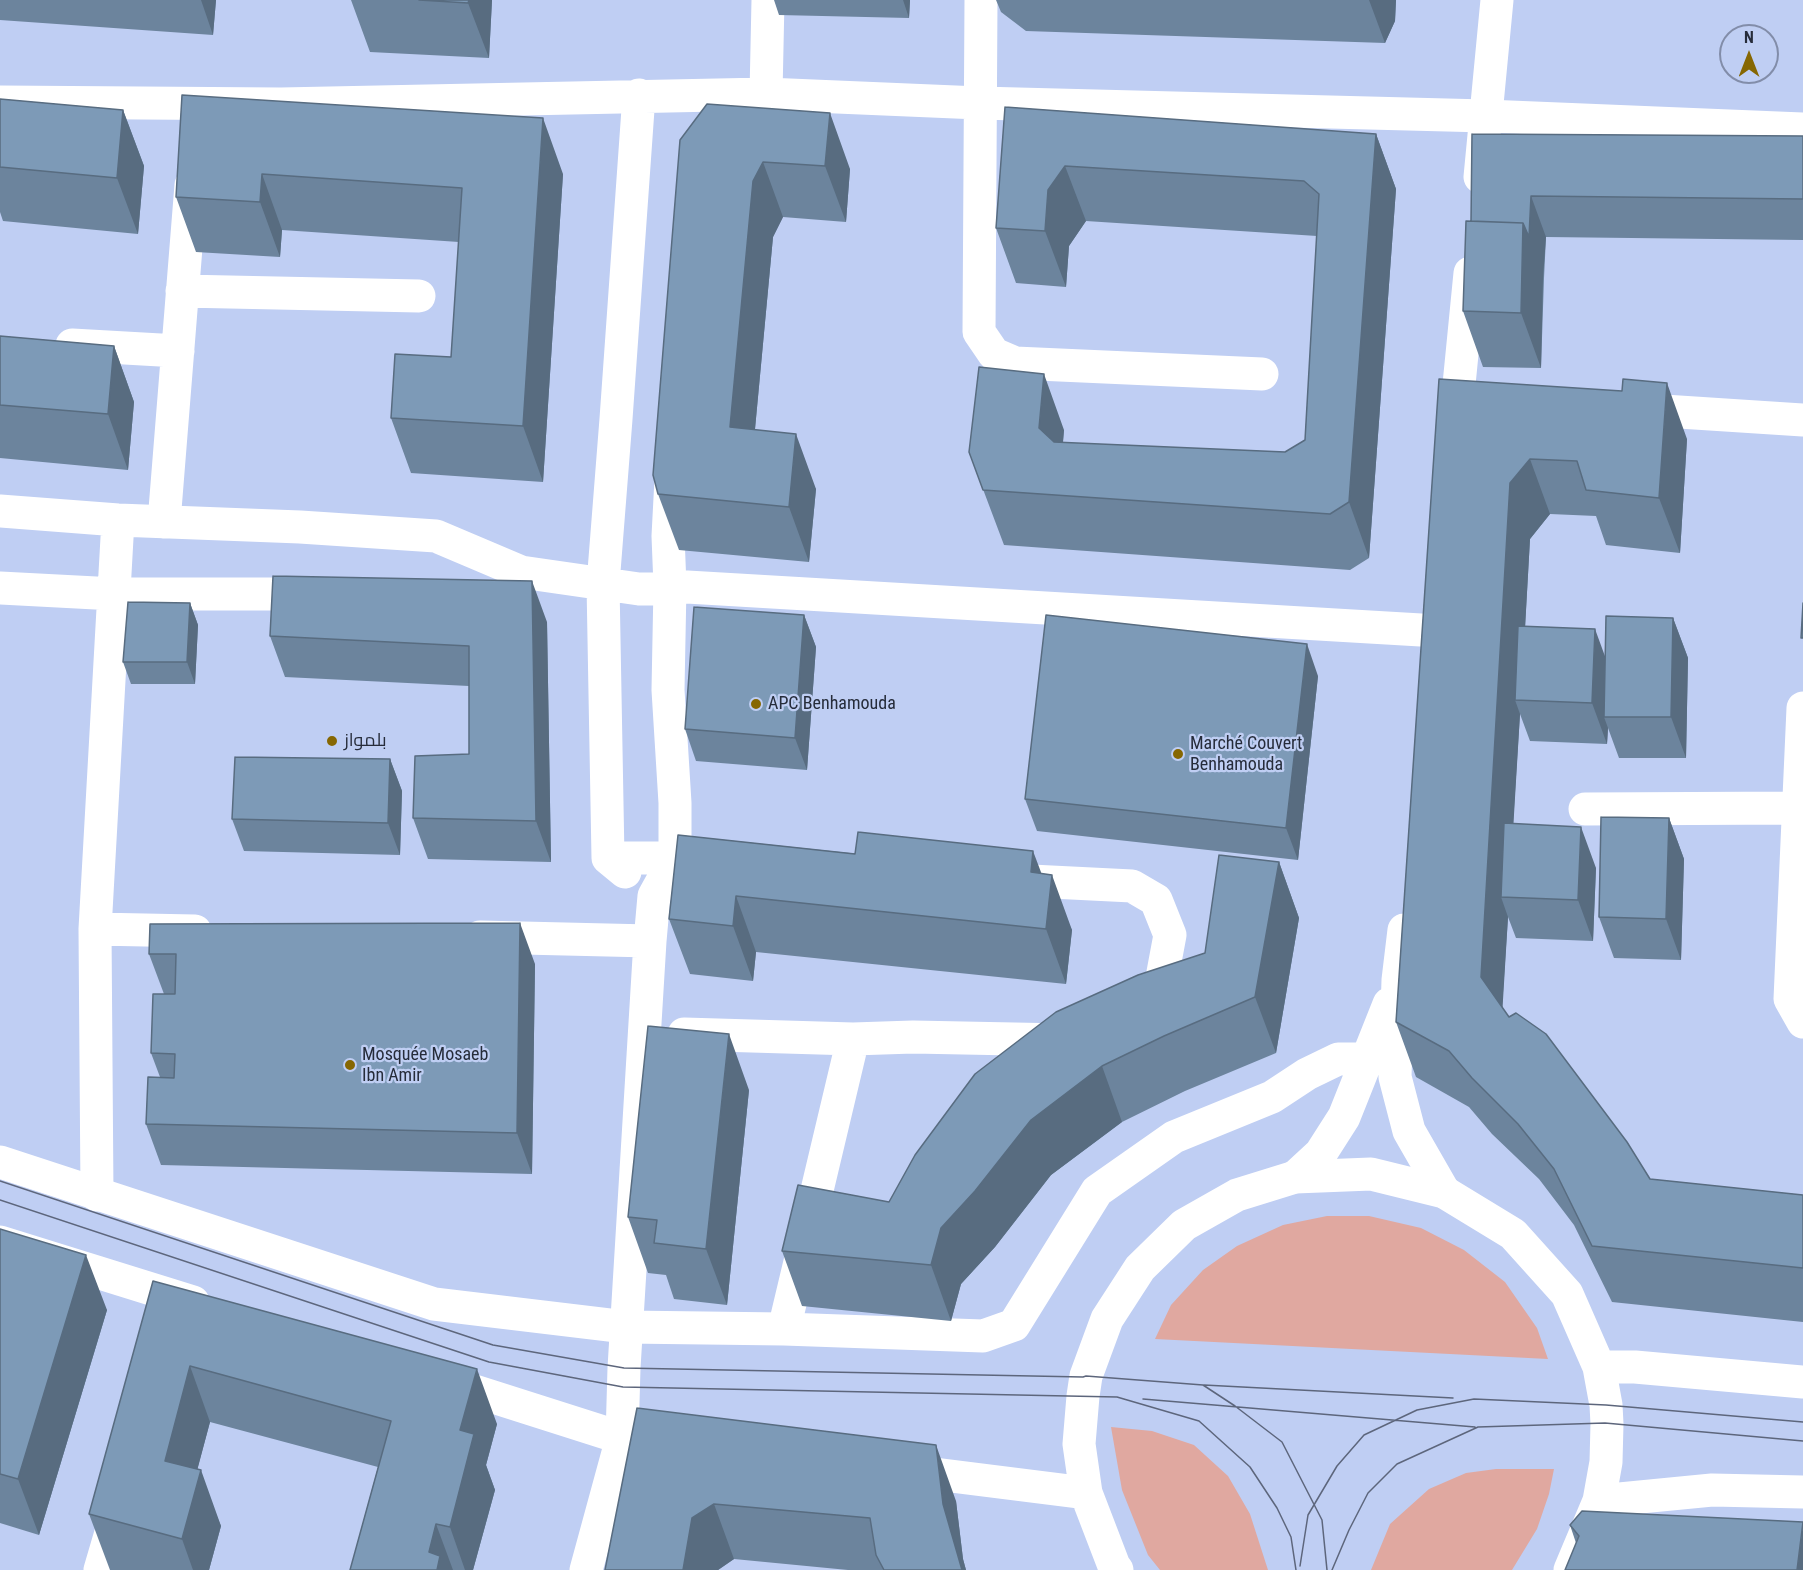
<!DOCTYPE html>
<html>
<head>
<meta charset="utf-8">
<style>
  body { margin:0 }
  #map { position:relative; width:1803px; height:1570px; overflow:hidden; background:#bfcef3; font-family:"Roboto Condensed",sans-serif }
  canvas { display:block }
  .north { position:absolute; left:1719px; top:24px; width:60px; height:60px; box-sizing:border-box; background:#bfcef3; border:2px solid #828da9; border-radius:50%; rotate:0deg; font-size:16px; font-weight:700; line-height:24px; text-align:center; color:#262c3a }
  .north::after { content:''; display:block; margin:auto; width:21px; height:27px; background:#866702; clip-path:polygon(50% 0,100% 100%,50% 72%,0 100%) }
</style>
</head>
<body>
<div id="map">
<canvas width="1803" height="1570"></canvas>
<div class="north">N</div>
</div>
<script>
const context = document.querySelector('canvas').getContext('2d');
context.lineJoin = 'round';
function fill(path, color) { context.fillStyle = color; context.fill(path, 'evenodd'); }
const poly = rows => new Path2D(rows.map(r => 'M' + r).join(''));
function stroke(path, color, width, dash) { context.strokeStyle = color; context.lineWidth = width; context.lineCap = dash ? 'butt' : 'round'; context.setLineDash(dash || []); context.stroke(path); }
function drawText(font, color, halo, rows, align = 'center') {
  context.font = font + ' "Roboto Condensed",Cairo,sans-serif'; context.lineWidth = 4.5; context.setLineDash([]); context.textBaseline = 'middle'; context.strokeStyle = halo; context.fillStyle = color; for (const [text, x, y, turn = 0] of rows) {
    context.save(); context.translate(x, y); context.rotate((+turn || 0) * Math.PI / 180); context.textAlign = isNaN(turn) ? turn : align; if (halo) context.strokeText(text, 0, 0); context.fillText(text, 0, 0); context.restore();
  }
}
fill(poly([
  [1327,1216,1369,1216,1421,1228,1464,1250,1505,1282,1537,1328,1548,1359,1155,1339,1171,1305,1203,1270,1237,1246,1283,1225],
  [1111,1427,1152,1431,1194,1445,1228,1476,1250,1514,1268,1570,1160,1570,1148,1555,1122,1490],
  [1496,1469,1554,1469,1549,1494,1537,1529,1512,1570,1371,1570,1390,1524,1429,1489,1466,1473]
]), '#e0a8a0');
stroke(poly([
  [981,0,979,332,994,354,1015,363,1262,374],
  [766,94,768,0],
  [0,102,281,104,766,94,979,103,1486,116,1803,129],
  [182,291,419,296],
  [72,345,178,351],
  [1633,409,1803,420],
  [0,511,118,520,300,527,436,536,521,572,639,589,653,589,670,586,1438,631],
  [164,522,191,185],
  [0,588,115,594,316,594],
  [1803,708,1790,999,1803,1022],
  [1585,809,1799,808],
  [608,858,675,858,693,860],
  [625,872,608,858,603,584,616,419,639,95],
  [1011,880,1132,886,1156,900,1170,935,1161,983,1144,1006],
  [95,929,195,931],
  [480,937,650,941],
  [684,1034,853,1039],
  [97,1195,95,929,118,520],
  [626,1327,784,1329,853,1039,913,1037,1065,1040],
  [784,1329,983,1336,1014,1325,1097,1191,1174,1137,1272,1097,1307,1074,1338,1059,1367,1059],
  [100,1570,117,1512],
  [586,1570,622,1438,624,1368,650,941,654,896,675,858,675,803,668,690,670,586,668,536,671,479]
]), '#fff', 33);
stroke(poly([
  [1480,177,1497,0],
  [1455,425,1470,273],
  [1404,930,1398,980,1395,1077,1409,1131,1444,1192],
  [1295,1177,1321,1153,1344,1117,1389,1004]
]), '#fff', 33);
stroke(poly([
  [0,1162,434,1304,626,1327],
  [0,1242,193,1302],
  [1599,1367,1635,1367,1803,1382],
  [443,1381,622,1438,676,1445],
  [903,1470,1086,1493],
  [1599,1501,1712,1490,1803,1492],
  [1117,1570,1114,1566,1086,1493,1079,1444,1083,1396,1086,1376,1107,1319,1140,1268,1184,1225,1237,1195,1295,1177,1371,1174,1444,1192,1513,1234,1567,1294,1599,1367,1606,1405,1607,1424,1606,1462,1599,1501,1570,1570]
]), '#fff', 33);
stroke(poly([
  [0,1181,493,1345,624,1368,1083,1377,1086,1376,1203,1385,1235,1406,1282,1442,1322,1520,1327,1570],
  [0,1200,489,1362,623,1387,1117,1397,1199,1421,1250,1467,1277,1508,1291,1537,1296,1570],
  [1204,1385,1453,1398],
  [1143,1399,1475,1427],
  [1300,1566,1308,1515,1337,1466,1364,1435,1417,1410,1474,1399,1606,1405,1803,1422],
  [1332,1570,1349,1530,1368,1493,1397,1464,1478,1427,1605,1423,1803,1441]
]), '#5d667c', 1.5);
fill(poly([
  [0,0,216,0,213,35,0,20],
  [351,0,492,0,489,58,370,52],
  [774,0,910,0,909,18,779,15],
  [996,0,1396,0,1395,21,1385,43,1026,31,1001,12],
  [182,95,563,174,543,482,411,473,391,418,451,357,459,242,282,230,280,257,196,252,176,197],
  [0,99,123,110,144,166,138,234,3,221,0,212],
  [707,104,850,169,846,222,783,217,773,237,755,429,816,489,809,562,679,550,658,494],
  [1005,107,1376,134,1396,189,1369,558,1350,570,1004,545,969,452,1064,430,1063,443,1285,452,1305,440,1317,236,1086,221,1069,246,1066,287,1016,283,996,228],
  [1472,134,1803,136,1803,240,1546,237,1544,278,1541,368,1483,367,1463,311,1471,221],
  [0,336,114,346,134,402,128,470,0,458],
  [1439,379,1687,439,1680,553,1606,545,1596,516,1550,514,1530,539,1525,627,1605,656,1673,618,1688,658,1686,758,1619,758,1608,728,1607,744,1530,741,1520,714,1513,824,1596,868,1593,941,1516,938,1508,917,1502,1008,1509,1017,1650,1179,1803,1195,1803,1322,1612,1302,1574,1225,1539,1179,1492,1134,1469,1107,1416,1077,1396,1022],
  [190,603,198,625,195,684,131,684,123,662],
  [804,615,816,647,807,770,696,761,685,729],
  [547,622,551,862,428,859,413,818,469,754,469,686,285,677,270,636],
  [1318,676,1298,860,1037,831,1025,799],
  [390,759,402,791,400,855,244,851,232,819],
  [1669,818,1684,859,1681,960,1614,958,1599,917],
  [678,835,1041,873,1072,930,1066,984,756,952,753,981,690,974,669,919],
  [1279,862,1299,918,1276,1053,1185,1091,1122,1122,1051,1175,995,1247,961,1284,951,1321,802,1306,782,1251,889,1202,1205,953],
  [150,924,535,964,532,1174,161,1165,146,1124,160,1077,151,1053,164,994,149,954],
  [749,1090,727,1305,674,1299,666,1275,648,1273,628,1217],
  [0,1229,107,1310,39,1535,0,1523],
  [153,1281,497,1424,486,1465,495,1490,473,1570,350,1570,378,1467,210,1422,197,1470,221,1526,209,1570,110,1570,89,1514],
  [637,1408,956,1501,963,1559,966,1570,848,1570,734,1559,718,1570,605,1570],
  [1803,1522,1576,1543,1570,1525]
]), '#6c849d');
fill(poly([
  [201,0,216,0,213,35],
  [469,0,492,0,489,58,468,3],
  [903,0,910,0,909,18],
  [1369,0,1396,0,1395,21,1385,43],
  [123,110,144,166,138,234,117,178],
  [830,113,850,169,846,222,825,166],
  [543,118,563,174,543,482,523,426],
  [1376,134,1396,189,1369,558,1349,502],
  [763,162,783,217,773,237,750,482,730,427,753,181],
  [1065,166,1086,221,1069,246,1066,287,1045,231,1048,190],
  [262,174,282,230,280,257,260,202],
  [1531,196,1546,237,1543,278,1541,368,1521,313,1523,223],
  [114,346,134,402,128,470,108,414],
  [1044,374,1064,430,1059,483,1039,428],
  [1667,383,1687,439,1680,553,1659,498],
  [796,434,816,489,809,562,789,507],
  [1530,459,1550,514,1530,539,1521,700,1515,700,1520,714,1509,898,1501,897,1508,917,1501,1033,1481,977,1510,483],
  [532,581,547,622,551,862,536,821],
  [190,603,198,625,195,684,187,662],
  [804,615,816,647,807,770,795,738],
  [1673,618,1688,658,1686,758,1671,717],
  [1595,629,1610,670,1604,717,1608,728,1607,744,1592,703],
  [1307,644,1318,676,1298,860,1286,828],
  [390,759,402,791,400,855,388,823],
  [1669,818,1684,859,1681,960,1666,919],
  [1581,827,1596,868,1593,941,1578,900],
  [1033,851,1050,896,1052,875,1072,930,1066,984,1046,929,1031,872],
  [1279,862,1299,918,1276,1053,1255,997],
  [736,896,756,952,753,981,733,926],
  [520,923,535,964,532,1174,517,1133],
  [729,1034,749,1090,727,1305,706,1249],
  [1102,1066,1122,1122,1051,1175,995,1247,961,1284,951,1321,931,1265,941,1228,1031,1120],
  [86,1255,107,1310,39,1535,18,1479],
  [190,1366,210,1422,185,1516,165,1461],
  [477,1369,497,1424,486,1465,495,1490,473,1570,465,1570,450,1527,460,1430],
  [936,1445,956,1501,963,1559,966,1570,962,1570,943,1504],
  [201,1470,221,1526,209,1570,193,1570,182,1539],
  [714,1504,734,1559,718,1570,683,1570,692,1518],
  [436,1524,453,1570,435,1570,429,1552],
  [1803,1524,1803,1570,1797,1570]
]), '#586c80');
const building = poly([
  [419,0,469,0,468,3,419,0],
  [182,95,543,118,523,426,391,418,395,354,451,357,462,188,262,174,260,202,176,197,182,95],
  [0,99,123,110,117,178,0,167,0,99],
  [707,104,830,113,825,166,763,162,753,181,730,427,796,434,789,507,658,494,653,475,680,140,707,104],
  [1005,107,1376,134,1349,502,1330,514,983,490,969,452,979,367,1044,374,1039,428,1054,442,1285,452,1305,440,1319,194,1304,181,1065,166,1048,190,1045,231,996,228,1005,107],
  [1472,134,1803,136,1803,199,1531,196,1529,237,1523,223,1471,221,1472,134],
  [1466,221,1523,223,1521,313,1463,311,1466,221],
  [0,336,114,346,108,414,0,405,0,336],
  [1439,379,1622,391,1623,379,1667,383,1659,498,1586,490,1577,461,1530,459,1510,483,1481,977,1509,1017,1516,1013,1546,1034,1627,1142,1650,1179,1803,1195,1803,1268,1592,1246,1554,1169,1518,1124,1472,1078,1449,1051,1396,1022,1439,379],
  [273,576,532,581,536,821,413,818,415,756,469,754,469,646,270,636,273,576],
  [128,602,190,603,187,662,123,662,128,602],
  [1803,603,1803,638,1801,638,1803,603],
  [694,607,804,615,795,738,685,729,694,607],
  [1046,615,1307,644,1286,828,1025,799,1046,615],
  [1606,616,1673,618,1671,717,1604,717,1606,616],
  [1518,626,1595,629,1592,703,1515,700,1518,626],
  [235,757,390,759,388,823,232,819,235,757],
  [1601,817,1669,818,1666,919,1599,917,1601,817],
  [1504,823,1581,827,1578,900,1501,897,1504,823],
  [858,832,1033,851,1031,872,1052,875,1046,929,736,896,733,926,669,919,678,835,855,854,858,832],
  [1219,855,1279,862,1255,997,1164,1036,1102,1066,1031,1120,975,1191,941,1228,931,1265,782,1251,798,1185,889,1202,915,1155,975,1074,1056,1012,1138,975,1205,953,1219,855],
  [520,923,517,1133,146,1124,148,1077,174,1078,175,1054,151,1053,153,994,175,994,176,954,149,954,150,924,520,923],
  [648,1026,729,1034,706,1249,654,1243,657,1220,628,1217,648,1026],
  [0,1229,86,1255,18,1479,0,1474,0,1229],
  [153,1281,477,1369,460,1430,474,1434,450,1527,436,1524,429,1552,440,1556,437,1570,350,1570,391,1421,190,1366,165,1461,201,1470,182,1539,89,1514,153,1281],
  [637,1408,936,1445,943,1504,962,1570,884,1570,876,1555,870,1518,714,1504,692,1518,683,1570,605,1570,637,1408],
  [1582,1511,1803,1522,1797,1570,1565,1570,1579,1536,1570,1525,1582,1511]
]);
fill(building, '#7d9ab7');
stroke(building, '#586c80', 1.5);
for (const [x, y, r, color] of [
  [756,704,6,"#866702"],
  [332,741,6,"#866702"],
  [1178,754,6,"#866702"],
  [350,1065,6,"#866702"]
]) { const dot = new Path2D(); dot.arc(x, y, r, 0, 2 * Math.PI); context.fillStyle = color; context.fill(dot); stroke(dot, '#bfcef3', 2); }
drawText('18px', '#262c3a', '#bfcef3', [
  ["APC Benhamouda",768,704],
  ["بلمواز",344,741],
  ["Marché Couvert",1190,744],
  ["Benhamouda",1190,765],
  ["Mosquée Mosaeb",362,1055],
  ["Ibn Amir",362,1076]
], 'left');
</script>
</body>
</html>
